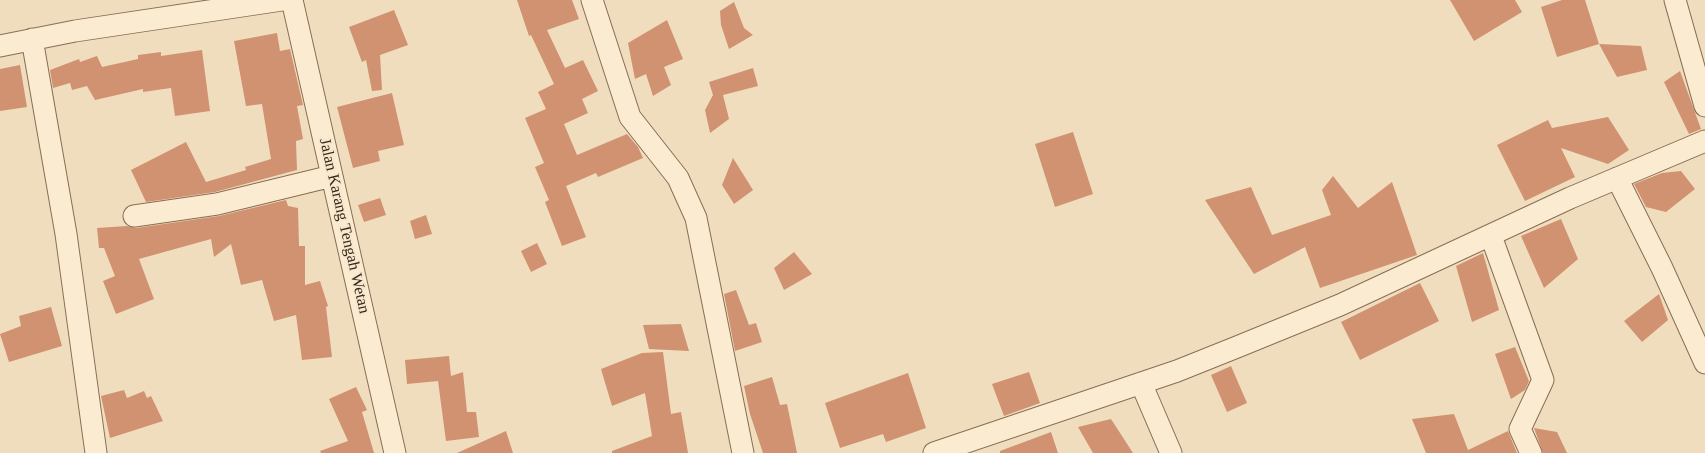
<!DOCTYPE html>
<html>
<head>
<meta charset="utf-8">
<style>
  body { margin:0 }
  canvas { display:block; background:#f0ddbd }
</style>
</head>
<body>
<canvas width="1705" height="453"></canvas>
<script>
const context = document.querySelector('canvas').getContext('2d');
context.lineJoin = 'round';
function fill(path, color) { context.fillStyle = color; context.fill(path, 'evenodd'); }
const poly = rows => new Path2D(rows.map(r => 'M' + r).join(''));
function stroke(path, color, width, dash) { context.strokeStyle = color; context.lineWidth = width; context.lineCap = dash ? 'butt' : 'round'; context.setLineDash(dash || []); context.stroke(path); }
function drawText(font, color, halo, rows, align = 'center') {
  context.font = font + ' "Times New Roman",serif'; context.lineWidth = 4; context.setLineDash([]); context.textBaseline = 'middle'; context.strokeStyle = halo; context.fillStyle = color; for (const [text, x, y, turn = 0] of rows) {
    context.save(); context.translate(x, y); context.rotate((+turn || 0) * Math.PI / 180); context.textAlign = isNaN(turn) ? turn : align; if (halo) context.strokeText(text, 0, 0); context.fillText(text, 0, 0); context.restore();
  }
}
fill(poly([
  [517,0,572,0,579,19,547,30,565,68,583,60,598,91,582,99,588,113,564,124,577,155,627,134,638,147,643,158,598,177,596,173,566,186,586,237,562,246,545,202,549,200,535,167,544,163,525,118,546,109,538,92,554,84,531,35,529,36],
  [1450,0,1515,0,1522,12,1474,41],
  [1562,0,1585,0,1599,44,1557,57,1541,7],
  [734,2,744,28,753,35,729,49,721,25,720,11],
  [394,10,408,45,380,55,382,90,372,91,366,60,362,62,349,27],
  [667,20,683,59,664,67,671,85,653,96,646,74,635,79,628,43],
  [277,33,280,51,290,49,303,105,297,106,303,139,296,141,297,170,215,192,146,202,131,170,186,142,206,182,246,170,245,167,271,159,262,104,246,106,234,41],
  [1599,44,1641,46,1647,70,1617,77],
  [202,50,210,111,175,116,171,88,143,92,143,89,95,100,87,86,72,90,70,83,53,88,50,70,79,59,80,62,97,56,102,67,138,59,138,55,161,52,161,56],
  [20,65,27,107,0,111,0,69],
  [753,68,758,86,723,95,729,119,710,133,705,110,713,95,709,82],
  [1680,71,1701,129,1689,134,1664,82],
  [392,93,404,145,378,151,380,161,353,168,337,107],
  [1608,117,1629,150,1608,164,1561,148,1575,177,1525,201,1497,145,1548,120,1552,128],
  [1073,132,1093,194,1055,207,1035,144],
  [733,158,753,190,734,204,722,185],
  [1681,171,1695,189,1666,212,1646,207,1634,184,1662,173],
  [1333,176,1358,208,1392,182,1417,255,1320,288,1305,247,1254,274,1205,200,1251,187,1272,235,1331,215,1322,190],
  [380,198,386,215,364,222,358,205],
  [286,200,288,206,298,208,299,246,305,246,305,285,320,281,328,306,326,307,332,357,302,360,296,315,274,321,262,280,241,285,231,244,214,257,211,239,139,259,154,299,116,314,103,281,115,276,104,248,99,248,97,228,127,226,136,228,219,216],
  [426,215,432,234,415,239,410,221],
  [1561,219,1578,259,1544,288,1521,236],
  [537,243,547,264,531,272,521,251],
  [794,252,812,274,784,290,774,268],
  [1483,253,1499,310,1472,322,1456,266],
  [1420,283,1439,321,1360,360,1341,322],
  [736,290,749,325,756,323,762,342,735,351,724,294],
  [1659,294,1668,320,1642,342,1624,321],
  [51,307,62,346,9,362,0,334,21,326,19,316],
  [681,324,689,351,649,349,643,325],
  [1515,347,1529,381,1525,390,1511,399,1495,354],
  [663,352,671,414,681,412,688,453,612,453,612,451,652,436,645,393,612,406,601,369,642,353],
  [449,356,451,376,463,372,467,412,476,412,479,437,446,441,438,381,407,384,405,360],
  [1231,366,1247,403,1227,412,1211,375],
  [1029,372,1040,403,1004,416,992,384],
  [908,373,926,428,886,442,883,434,840,448,825,403],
  [772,377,780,405,787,404,797,453,763,453,750,414,744,386],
  [356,387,367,410,362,412,374,453,321,453,320,451,348,441,329,399],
  [124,390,127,398,144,391,147,398,151,396,163,421,110,438,101,396],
  [1454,414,1468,450,1508,431,1517,453,1426,453,1412,419],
  [1111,419,1133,453,1093,453,1078,427],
  [1534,428,1557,432,1567,453,1543,453],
  [506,431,513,453,457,453],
  [1051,432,1058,453,1000,453,1000,451]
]), '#d19271');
const street = poly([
  [292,0,395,453],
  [592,0,630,117,678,178,696,218,743,453],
  [1675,0,1705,106],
  [32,39,66,234,96,453],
  [0,46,75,31,282,0],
  [1617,178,1662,268,1705,363],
  [134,216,217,204,332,176],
  [1491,236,1543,380,1520,429,1531,453],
  [1141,383,1171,453],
  [934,453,1177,371,1237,347,1340,305,1570,198,1705,141]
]);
stroke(street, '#896d55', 23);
stroke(street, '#fbebd1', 21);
drawText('16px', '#37271b', '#f7e8cd', [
  ["Jalan Karang Tengah Wetan",344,226,77]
]);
</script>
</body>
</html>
